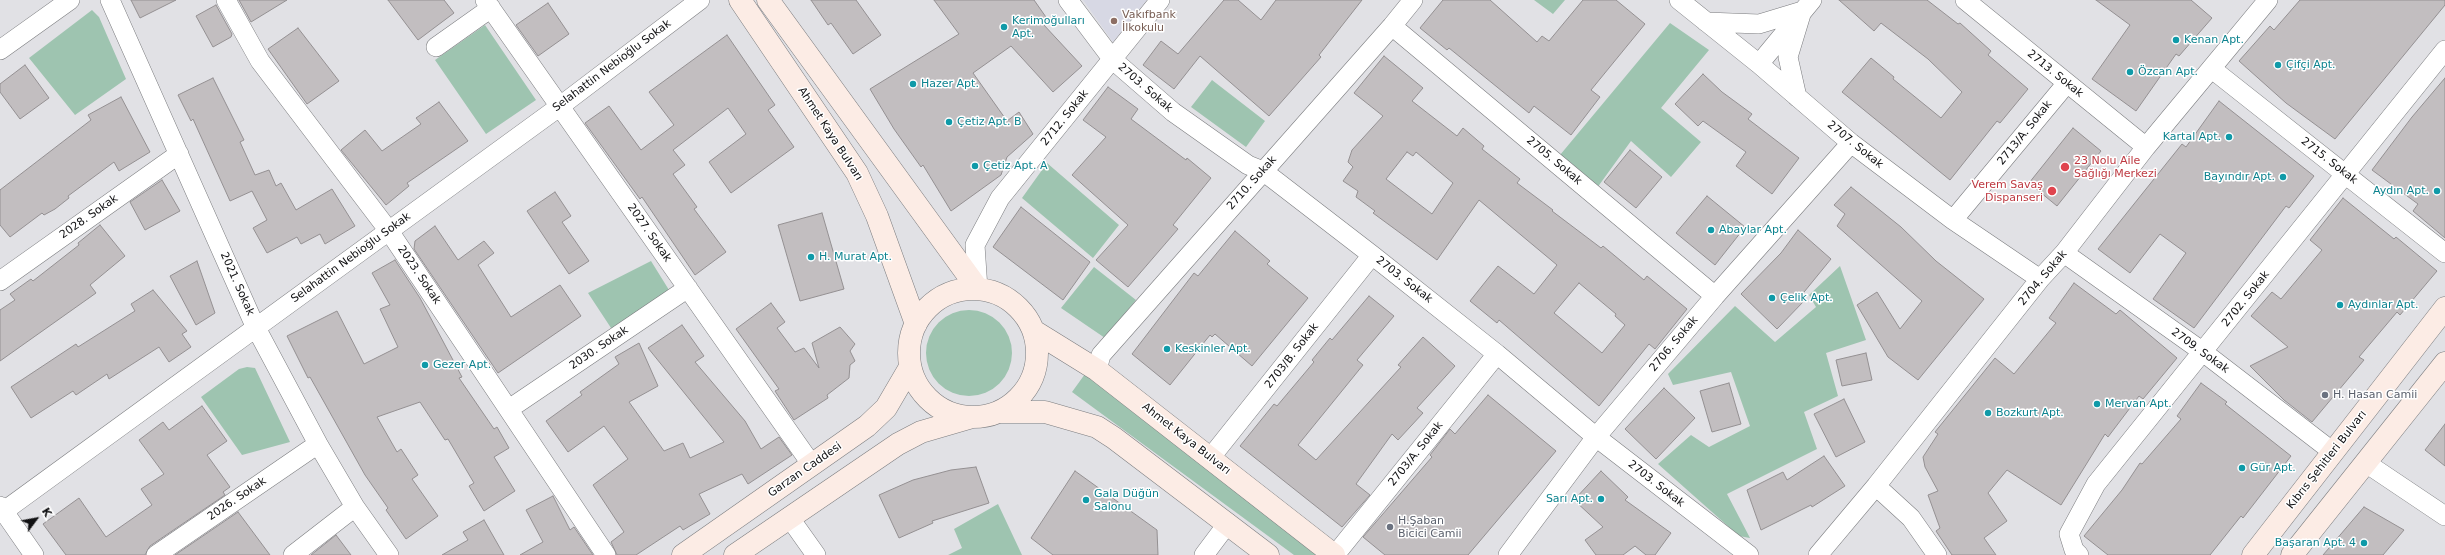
<!DOCTYPE html>
<html>
<head>
<meta charset="utf-8">
<style>
  body { margin:0 }
  #map { position:relative; width:2445px; height:555px; overflow:hidden; background:#e1e1e5; font-family:"DejaVu Sans",sans-serif }
  canvas { display:block }
  .north { position:absolute; left:16px; top:499px; width:40px; height:40px; -webkit-text-stroke:3px #fff; paint-order:stroke; rotate:58deg; font-size:11px; font-weight:700; line-height:16px; text-align:center; color:#101012 }
  .north::after { content:''; display:block; margin:auto; width:14px; height:18px; background:#101012; clip-path:polygon(50% 0,100% 100%,50% 72%,0 100%) }
</style>
</head>
<body>
<div id="map">
<canvas width="2445" height="555"></canvas>
<div class="north">K</div>
</div>
<script>
const context = document.querySelector('canvas').getContext('2d');
context.lineJoin = 'round';
function fill(path, color) { context.fillStyle = color; context.fill(path, 'evenodd'); }
const poly = rows => new Path2D(rows.map(r => 'M' + r).join(''));
function stroke(path, color, width, dash) { context.strokeStyle = color; context.lineWidth = width; context.lineCap = dash ? 'butt' : 'round'; context.setLineDash(dash || []); context.stroke(path); }
function drawText(font, color, halo, rows, align = 'center') {
  context.font = font + ' "DejaVu Sans",sans-serif'; context.lineWidth = 3; context.setLineDash([]); context.textBaseline = 'middle'; context.strokeStyle = halo; context.fillStyle = color; for (const [text, x, y, turn = 0] of rows) {
    context.save(); context.translate(x, y); context.rotate((+turn || 0) * Math.PI / 180); context.textAlign = isNaN(turn) ? turn : align; if (halo) context.strokeText(text, 0, 0); context.fillText(text, 0, 0); context.restore();
  }
}
fill(poly([
  [1083,0,1147,0,1113,42]
]), '#d7d8e4');
fill(poly([
  [1534,0,1565,0,1553,14],
  [92,10,99,17,126,79,75,115,29,58],
  [1670,23,1709,50,1661,108,1701,142,1671,177,1631,141,1597,188,1560,155],
  [485,25,536,100,486,134,435,60],
  [1212,80,1265,121,1246,147,1191,107],
  [1047,163,1119,225,1093,258,1022,198],
  [651,261,669,290,613,331,588,293],
  [1840,266,1866,340,1826,353,1838,396,1804,412,1817,449,1727,494,1750,538,1739,536,1658,464,1691,435,1709,447,1750,426,1731,372,1673,385,1668,374,1735,306,1775,342,1816,307,1809,295],
  [1094,267,1136,300,1105,338,1061,308],
  '926 353a43 43 0 1 1 86 0a43 43 0 1 1-86 0Z',
  [247,367,255,368,290,442,242,455,201,397,239,369],
  [1085,374,1298,540,1316,555,1294,555,1072,392],
  [998,504,1022,555,948,555,962,548,954,529]
]), '#9ec4b0');
const building = poly([
  [131,0,176,0,140,18,131,0],
  [239,0,287,0,251,22,239,0],
  [388,0,444,0,454,13,418,40,388,0],
  [811,0,856,0,881,35,853,54,831,23,828,25,811,0],
  [934,0,1034,0,1048,20,1043,24,1082,66,1053,92,1011,46,973,73,1007,121,1019,112,1033,134,1007,157,1001,175,951,211,923,165,921,167,894,129,870,89,959,34,934,0],
  [1224,0,1238,0,1261,20,1276,0,1362,0,1319,55,1321,57,1269,116,1200,56,1174,89,1143,65,1161,41,1178,54,1224,0],
  [1443,0,1490,0,1537,42,1542,36,1549,41,1583,0,1616,0,1645,24,1591,90,1600,97,1571,135,1534,106,1529,113,1449,48,1447,50,1420,28,1443,0],
  [1839,0,1927,0,1958,24,1960,23,1991,51,1988,55,2028,89,2000,123,1997,121,1950,180,1842,92,1871,58,1894,77,1893,79,1941,118,1962,92,1928,59,1881,23,1874,31,1839,0],
  [2096,0,2191,0,2212,18,2179,56,2176,54,2136,111,2092,79,2130,25,2096,0],
  [2300,0,2445,0,2445,5,2335,139,2286,103,2239,61,2270,26,2274,30,2300,0],
  [548,3,569,34,538,56,516,25,548,3],
  [216,5,232,34,231,37,213,47,196,16,216,5],
  [298,28,339,81,307,104,268,49,298,28],
  [727,35,775,105,768,110,794,147,731,193,709,162,746,134,728,108,673,150,685,165,673,174,697,207,694,209,726,252,695,275,642,197,640,199,585,123,609,106,641,150,674,125,649,92,727,35],
  [1384,56,1423,88,1412,101,1457,136,1463,128,1484,146,1482,149,1520,179,1517,183,1553,210,1552,211,1601,248,1603,246,1644,280,1647,276,1687,309,1655,349,1649,344,1599,406,1499,320,1497,323,1470,301,1498,266,1534,294,1557,265,1479,200,1437,260,1373,213,1375,211,1356,197,1358,191,1343,181,1353,167,1348,162,1352,150,1383,116,1354,93,1384,56],
  [1407,152,1413,156,1416,152,1453,183,1432,214,1386,179,1407,152],
  [1579,283,1616,314,1615,316,1625,325,1602,353,1554,313,1579,283],
  [25,65,49,98,20,119,0,92,0,84,25,65],
  [1703,74,1722,92,1752,114,1748,119,1799,158,1772,194,1736,166,1746,152,1703,121,1698,126,1675,104,1703,74],
  [213,78,244,140,240,142,255,175,269,170,276,186,281,183,296,210,332,189,355,226,325,244,320,234,301,244,297,237,267,253,253,228,267,220,252,191,230,201,193,119,191,121,178,95,213,78],
  [2445,78,2445,238,2413,211,2418,204,2372,170,2412,117,2445,78],
  [1108,87,1138,109,1131,119,1186,160,1187,158,1211,178,1173,225,1178,229,1128,287,1096,260,1128,225,1072,175,1106,137,1083,120,1108,87],
  [121,97,150,152,119,171,114,162,68,196,69,198,55,209,44,215,42,213,10,237,0,225,0,190,91,120,88,115,121,97],
  [2219,101,2314,176,2289,208,2286,206,2194,328,2153,299,2186,253,2160,234,2130,273,2098,249,2182,144,2186,147,2219,101],
  [439,102,468,141,407,183,409,186,386,205,341,150,365,130,382,151,421,124,416,118,439,102],
  [2073,128,2101,151,2057,206,2029,183,2073,128],
  [1630,150,1662,177,1636,208,1604,182,1630,150],
  [162,180,180,211,145,230,130,202,162,180],
  [1851,187,1901,227,1936,261,1984,299,1918,380,1888,357,1857,305,1877,292,1900,329,1922,301,1837,226,1845,214,1834,205,1851,187],
  [555,192,571,216,562,222,589,261,569,274,527,211,555,192],
  [1707,196,1745,227,1715,265,1676,233,1707,196],
  [2343,198,2394,239,2396,237,2437,271,2400,315,2397,312,2359,357,2364,360,2312,422,2284,400,2250,366,2288,347,2251,316,2272,292,2281,299,2322,250,2310,240,2343,198],
  [1021,207,1090,262,1063,300,993,247,1021,207],
  [822,213,844,289,800,301,778,225,822,213],
  [100,225,125,256,90,285,96,293,0,361,0,310,15,300,10,294,31,279,33,281,79,245,78,243,100,225],
  [435,226,458,260,484,241,494,253,478,265,511,317,560,285,581,316,498,373,414,249,415,241,435,226],
  [1798,230,1831,259,1800,297,1804,301,1777,329,1741,294,1781,253,1798,230],
  [1235,231,1270,261,1267,264,1308,298,1252,366,1215,334,1212,337,1210,335,1170,385,1132,354,1194,273,1198,276,1235,231],
  [395,260,420,298,462,377,459,378,494,429,497,427,509,448,494,457,515,491,484,511,469,486,474,483,448,439,445,440,420,402,377,417,397,452,401,449,418,475,412,479,438,516,406,539,386,510,388,508,365,475,310,377,308,378,287,336,337,311,364,364,398,347,380,309,390,305,372,273,395,260],
  [197,261,215,313,196,325,170,276,197,261],
  [2074,283,2116,314,2120,310,2177,358,2143,399,2139,396,2108,437,2105,434,2061,505,2007,470,1988,493,2007,521,1984,538,1996,555,1952,555,1936,531,1940,528,1928,495,1938,491,1925,467,1923,457,1938,434,1935,432,1995,358,2014,374,2056,323,2049,318,2074,283],
  [153,290,187,331,182,334,191,347,169,362,159,347,109,379,107,374,76,395,73,391,31,418,11,387,76,344,78,347,135,311,131,304,153,290],
  [1369,296,1394,316,1357,360,1363,365,1298,445,1316,460,1401,367,1398,365,1423,337,1455,366,1417,408,1423,413,1398,440,1392,434,1356,484,1370,495,1342,527,1240,446,1274,404,1277,406,1314,362,1312,360,1330,338,1332,340,1369,296],
  [771,303,785,322,777,328,795,352,804,348,819,368,812,343,840,327,855,344,850,351,855,361,850,365,849,378,827,395,828,398,794,420,775,391,779,389,736,329,771,303],
  [682,325,704,356,695,362,745,421,761,449,779,437,792,455,748,484,742,474,699,494,710,514,683,530,680,526,636,555,617,555,611,542,624,532,593,485,628,459,604,426,568,452,546,421,582,395,580,392,619,364,615,357,639,343,658,386,629,402,664,451,683,443,690,458,724,442,648,348,682,325],
  [1866,353,1872,380,1842,386,1836,360,1866,353],
  [1729,383,1741,424,1712,432,1700,391,1729,383],
  [2201,383,2227,402,2225,404,2291,456,2243,518,2241,516,2210,555,2108,555,2084,536,2122,490,2140,463,2142,464,2181,419,2177,416,2201,383],
  [1664,388,1695,418,1656,459,1625,429,1664,388],
  [1488,395,1556,451,1468,555,1385,555,1363,537,1432,457,1430,455,1450,429,1455,434,1488,395],
  [1844,399,1865,442,1836,457,1814,414,1844,399],
  [202,406,227,441,207,455,230,487,223,492,225,495,150,546,145,555,66,555,43,524,79,498,106,537,152,505,141,489,164,474,139,440,163,422,169,430,202,406],
  [2445,424,2445,466,2425,450,2445,424],
  [1824,456,1845,486,1812,507,1811,505,1761,530,1747,490,1783,472,1787,480,1824,456],
  [976,467,989,503,932,521,933,523,899,538,879,495,913,480,951,470,976,467],
  [1075,471,1157,530,1158,555,1053,555,1031,538,1075,471],
  [1601,471,1628,497,1625,500,1671,533,1655,555,1646,555,1635,546,1623,555,1596,555,1585,540,1603,527,1574,500,1601,471],
  [553,496,570,530,574,527,593,555,520,555,543,542,526,510,553,496],
  [2364,507,2404,530,2383,555,2323,555,2364,507],
  [238,512,270,555,175,555,238,512],
  [484,520,504,555,442,555,468,540,463,532,484,520],
  [336,535,351,555,311,555,336,535]
]);
fill(building, '#c2bec0');
stroke(building, '#949092', 1);
const street = poly([
  [110,0,255,326,318,444,355,507,389,555],
  [226,0,260,61,389,231,606,555],
  [485,0,812,465],
  [1068,0,1113,60,1173,112,1248,165,1263,171,1372,255,1497,354,1596,437,1749,555],
  [1679,0,1759,64,1851,143,1953,220,2040,279],
  [1965,0,2146,147],
  [1706,22,1759,24,1802,11,1788,57,1797,97],
  [1392,26,1715,296],
  [436,47,491,8],
  [0,50,70,0],
  [1759,64,1812,0],
  [2212,69,2445,253],
  [1953,220,2067,83],
  [2064,253,2203,352,2333,452],
  [0,281,179,154],
  [978,289,975,245,1000,198,1160,0],
  [1097,370,1101,355,1392,26,1413,0],
  [509,409,688,288],
  [1211,457,1372,255],
  [2366,463,2445,516],
  [1876,486,1911,518,1937,555],
  [0,506,34,555],
  [0,512,4,511,559,107,700,0],
  [789,517,816,555],
  [156,555,318,444],
  [293,555,355,507],
  [1204,555,1228,523],
  [1335,555,1497,354],
  [1508,555,1596,437,1715,296,1851,143],
  [1818,555,1876,486,2040,279,2064,253,2146,147,2268,0],
  [2079,555,2074,550,2069,534,2096,484,2445,50]
]);
const secondary = poly([
  [740,0,857,173,877,216,916,324],
  [768,0,978,289],
  '909 353a64 64 0 1 1 128 0a64 64 0 1 1-128 0Z',
  [1034,331,1097,370,1334,555],
  [1001,412,1045,412,1097,427,1114,438,1268,555],
  [683,555,867,426,886,408,910,367],
  [735,555,898,444,921,432,969,418],
  [2253,555,2445,308],
  [2292,555,2445,363]
]);
stroke(street, '#7b7c7f', 20);
stroke(secondary, '#7b7c7f', 23);
stroke(street, '#fff', 19);
stroke(secondary, '#fcece5', 22);
for (const [x, y, r, color] of [
  [1114,21,4,"#8d6e63"],
  [1004,27,4,"#0f9aa8"],
  [2176,40,4,"#0f9aa8"],
  [2278,65,4,"#0f9aa8"],
  [2130,72,4,"#0f9aa8"],
  [913,84,4,"#0f9aa8"],
  [949,122,4,"#0f9aa8"],
  [2229,137,4,"#0f9aa8"],
  [975,166,4,"#0f9aa8"],
  [2065,167,5,"#e0444e"],
  [2283,177,4,"#0f9aa8"],
  [2052,191,5,"#e0444e"],
  [2437,191,4,"#0f9aa8"],
  [1711,230,4,"#0f9aa8"],
  [811,257,4,"#0f9aa8"],
  [1772,298,4,"#0f9aa8"],
  [2340,305,4,"#0f9aa8"],
  [1167,349,4,"#0f9aa8"],
  [425,365,4,"#0f9aa8"],
  [2325,395,4,"#6b7280"],
  [2097,404,4,"#0f9aa8"],
  [1988,413,4,"#0f9aa8"],
  [2242,468,4,"#0f9aa8"],
  [1601,499,4,"#0f9aa8"],
  [1086,500,4,"#0f9aa8"],
  [1390,527,4,"#6b7280"],
  [2364,543,4,"#0f9aa8"]
]) { const dot = new Path2D(); dot.arc(x, y, r, 0, 2 * Math.PI); context.fillStyle = color; context.fill(dot); stroke(dot, '#fff', 1.5); }
drawText('11px', '#785e54', '#fff', [
  ["Vakıfbank",1122,15],
  ["İlkokulu",1122,28]
], 'left');
drawText('11px', '#0d838f', '#fff', [
  ["Kerimoğulları",1012,21],
  ["Apt.",1012,34],
  ["Kenan Apt.",2184,40],
  ["Çifçi Apt.",2286,65],
  ["Özcan Apt.",2138,72],
  ["Hazer Apt.",921,84],
  ["Çetiz Apt. B",957,122],
  ["Kartal Apt.",2221,137,"right"],
  ["Çetiz Apt. A",983,166],
  ["Bayındır Apt.",2275,177,"right"],
  ["Aydın Apt.",2429,191,"right"],
  ["Abaylar Apt.",1719,230],
  ["H. Murat Apt.",819,257],
  ["Çelik Apt.",1780,298],
  ["Aydınlar Apt.",2348,305],
  ["Keskinler Apt.",1175,349],
  ["Gezer Apt.",433,365],
  ["Mervan Apt.",2105,404],
  ["Bozkurt Apt.",1996,413],
  ["Gür Apt.",2250,468],
  ["Gala Düğün",1094,494],
  ["Salonu",1094,507],
  ["Sarı Apt.",1593,499,"right"],
  ["Başaran Apt. 4",2356,543,"right"]
], 'left');
drawText('11px', '#101012', '#fff', [
  ["Selahattin Nebioğlu Sokak",612,66,-37],
  ["2713. Sokak",2055,74,39],
  ["2703. Sokak",1145,88,41],
  ["2712. Sokak",1065,118,-51],
  ["2713/A. Sokak",2025,133,-51],
  ["Ahmet Kaya Bulvarı",830,134,57],
  ["2707. Sokak",1855,145,39],
  ["2705. Sokak",1554,161,40],
  ["2715. Sokak",2329,161,38],
  ["2710. Sokak",1252,183,-48],
  ["2028. Sokak",89,217,-35],
  ["2027. Sokak",649,233,55],
  ["Selahattin Nebioğlu Sokak",351,258,-36],
  ["2023. Sokak",419,275,56],
  ["2704. Sokak",2043,278,-50],
  ["2703. Sokak",1404,280,38],
  ["2021. Sokak",237,284,66],
  ["2702. Sokak",2246,299,-51],
  ["2706. Sokak",1674,344,-50],
  ["2030. Sokak",599,348,-34],
  ["2709. Sokak",2200,351,36],
  ["2703/B. Sokak",1292,356,-52],
  ["Ahmet Kaya Bulvarı",1186,439,38],
  ["2703/A. Sokak",1416,454,-51],
  ["Kıbrıs Şehitleri Bulvarı",2327,460,-52],
  ["Garzan Caddesi",805,470,-35],
  ["2703. Sokak",1656,484,38],
  ["2026. Sokak",237,499,-34]
]);
drawText('11px', '#be3a42', '#fff', [
  ["23 Nolu Aile",2074,161],
  ["Sağlığı Merkezi",2074,174],
  ["Verem Savaş",2043,185,"right"],
  ["Dispanseri",2043,198,"right"]
], 'left');
drawText('11px', '#5b616d', '#fff', [
  ["H. Hasan Camii",2333,395],
  ["H.Şaban",1398,521],
  ["Bicici Camii",1398,534]
], 'left');
</script>
</body>
</html>
